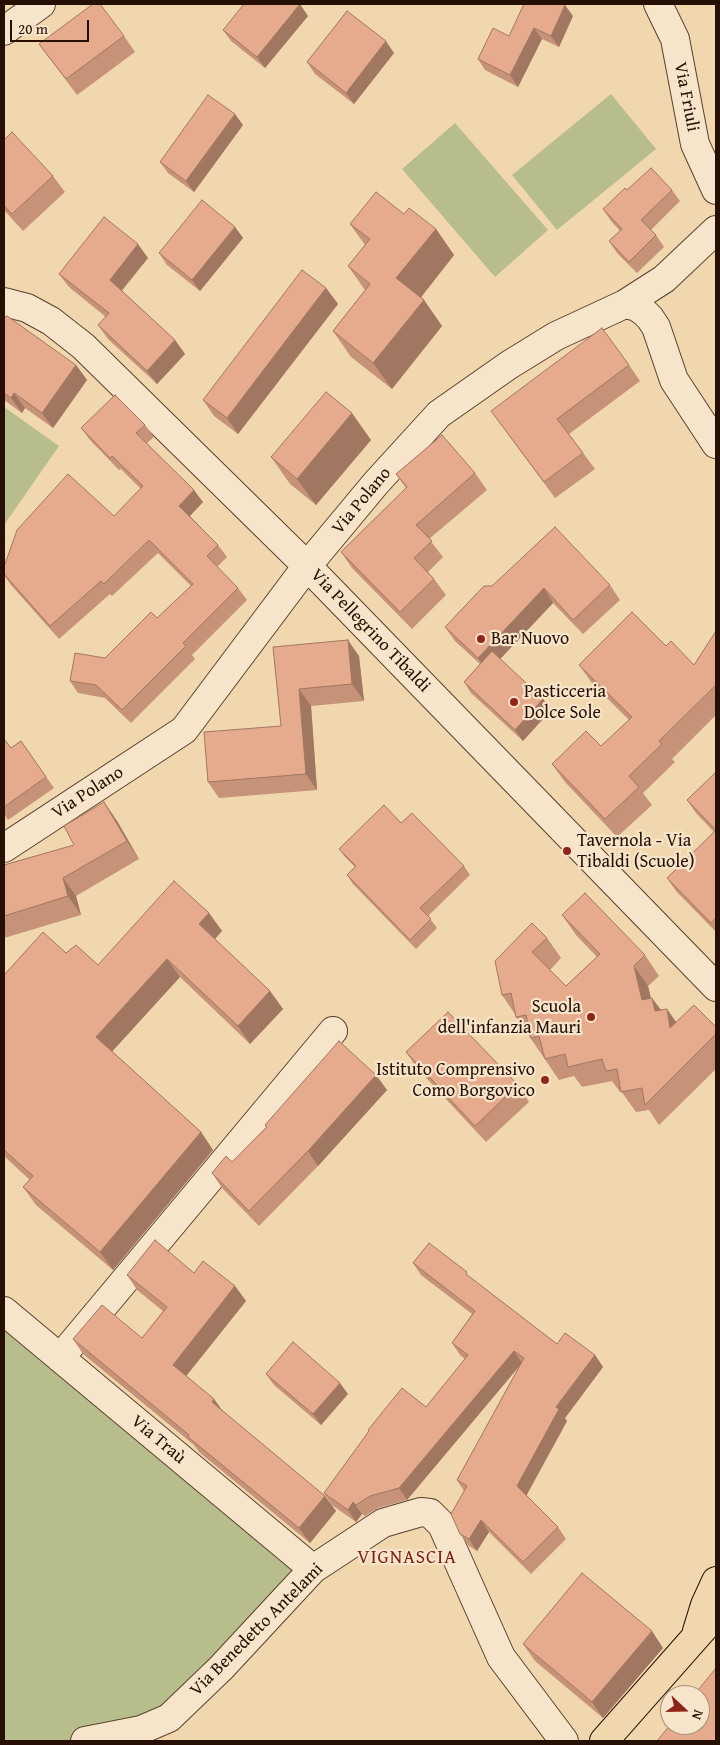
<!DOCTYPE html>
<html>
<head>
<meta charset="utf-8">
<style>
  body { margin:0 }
  #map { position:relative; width:720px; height:1745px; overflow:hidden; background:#f1d7ae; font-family:"Gentium Book Plus",serif }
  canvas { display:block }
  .frame { position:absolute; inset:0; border:5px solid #260f05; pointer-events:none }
  .north { position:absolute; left:660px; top:1685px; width:50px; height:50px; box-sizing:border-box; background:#f6e5ca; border:1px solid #a38f7b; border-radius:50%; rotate:111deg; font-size:14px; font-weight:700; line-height:20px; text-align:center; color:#260f05 }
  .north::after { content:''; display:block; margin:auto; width:18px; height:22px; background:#8f2418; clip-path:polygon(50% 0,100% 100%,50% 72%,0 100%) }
  .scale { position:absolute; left:10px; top:20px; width:79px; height:22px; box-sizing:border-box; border:2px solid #260f05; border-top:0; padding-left:6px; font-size:15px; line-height:18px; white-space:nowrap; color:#260f05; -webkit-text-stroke:4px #f6e5ca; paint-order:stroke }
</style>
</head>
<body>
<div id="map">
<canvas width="720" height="1745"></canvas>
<div class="frame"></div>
<div class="north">N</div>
<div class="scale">20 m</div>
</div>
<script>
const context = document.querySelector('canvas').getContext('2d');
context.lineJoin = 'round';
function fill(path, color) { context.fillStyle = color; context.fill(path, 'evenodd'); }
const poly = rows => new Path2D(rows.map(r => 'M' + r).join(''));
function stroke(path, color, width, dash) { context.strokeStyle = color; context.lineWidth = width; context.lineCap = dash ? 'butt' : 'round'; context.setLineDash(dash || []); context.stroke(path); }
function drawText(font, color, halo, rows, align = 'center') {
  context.font = font + ' "Gentium Book Plus",serif'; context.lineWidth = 4.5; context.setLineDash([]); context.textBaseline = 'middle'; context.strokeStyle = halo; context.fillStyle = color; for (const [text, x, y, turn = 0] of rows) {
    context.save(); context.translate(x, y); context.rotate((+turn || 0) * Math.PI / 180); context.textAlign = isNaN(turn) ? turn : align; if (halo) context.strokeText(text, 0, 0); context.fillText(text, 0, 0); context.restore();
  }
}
fill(poly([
  [611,94,656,149,557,230,512,175],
  [455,123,548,230,495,277,402,169],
  [4,407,59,446,4,525],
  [4,1311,313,1569,169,1718,85,1741,4,1741]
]), '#b8be8b');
const minor = poly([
  [658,4,675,39,695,144,716,190],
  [4,31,41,4],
  [4,302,27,308,51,321,83,346,307,566,716,987],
  [625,304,637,307,644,312,650,318,656,327,674,380,716,444],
  [4,848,184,730,307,566,376,483,439,414,509,365,556,336,625,304,664,279,716,230],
  [4,1311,313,1569],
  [60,1358,333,1031],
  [85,1741,141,1730,169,1718,221,1668,313,1569,383,1523,421,1512,430,1513,442,1525,501,1657,564,1741]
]);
const major = poly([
  [697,1631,705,1605,716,1581],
  [604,1741,716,1614]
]);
stroke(minor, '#59412f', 30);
stroke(major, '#260f05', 30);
stroke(minor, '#f6e5ca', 28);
stroke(major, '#f1d7ae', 28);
fill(poly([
  [308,16,265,68,231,41,223,30],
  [573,16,559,47,542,39,518,87,485,70,478,59,509,36],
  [124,36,135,52,77,95,39,44],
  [394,53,354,104,315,74,307,62],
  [243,125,194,192,168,173,160,162],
  [4,140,53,176,65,192,23,231,4,210],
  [627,190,672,190,680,201,651,230,656,235,664,247,637,273,617,253,609,241,620,231,611,221,603,209],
  [404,214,436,229,454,255,421,297,424,300,442,326,392,389,351,357,333,331,365,290,348,266,365,245,350,224],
  [235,227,243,238,200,291,167,265,159,253],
  [148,258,122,291,175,340,185,354,157,384,108,339,98,325,106,317,69,287,59,274],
  [326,288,338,304,238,434,214,416,203,400],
  [4,318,76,365,87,380,53,428,25,408,22,413,4,400],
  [629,365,640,381,569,434,595,469,555,498,491,411],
  [145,425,154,437,147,443,203,502,190,516,218,545,227,557,217,567,238,588,247,600,192,655,195,659,131,723,105,698,78,693,70,681,105,658,157,618,191,586,158,553,112,596,110,594,59,639,11,585,4,575,4,567,114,516,141,489,121,469,119,470,90,440,81,428],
  [371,440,316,505,290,484,271,457],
  [475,473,487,490,429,539,443,557,428,572,434,579,446,595,412,629,352,568,341,552,406,488,396,474],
  [610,585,620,600,583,634,553,603,500,659,543,699,551,710,523,741,471,693,464,682,480,664,455,641,445,627,484,586],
  [716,631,716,715,672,759,675,762,643,793,652,805,617,837,565,782,552,764,601,746,629,720,592,683,579,665,666,646,694,665],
  [273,647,359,656,364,701,311,706,317,790,219,798,208,782,281,726],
  [4,739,11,748,21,741,54,788,8,820,4,814],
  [716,773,716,932,676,891,667,878,714,832,696,813,687,800],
  [104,802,117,821,139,859,76,896,81,915,4,938,4,865,74,845],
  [401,823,464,866,470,875,428,916,437,928,416,949,353,884,347,875,355,867,345,857,339,849],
  [209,913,222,931,215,939,270,991,283,1009,250,1044,180,977,112,1051,201,1132,213,1150,113,1270,36,1205,23,1187,30,1180,4,1156,4,975,66,953,98,965],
  [562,915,645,955,659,976,648,986,651,998,661,1010,676,1022,716,1027,716,1069,659,1125,649,1110,636,1112,621,1091,620,1092,612,1081,582,1087,574,1076,559,1080,516,1017,515,1014,502,995,532,923,547,938,561,958,550,970,566,986,597,957,576,935],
  [406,1052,518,1085,529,1102,486,1142,417,1068],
  [376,1075,387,1090,318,1166,259,1226,222,1188,212,1173,232,1162,266,1127,265,1125],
  [413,1263,472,1279,557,1344,595,1355,603,1367,565,1418,567,1421,526,1496,558,1527,566,1539,531,1574,489,1532,477,1551,469,1546,460,1534,464,1491,457,1480,520,1365,407,1500,378,1508,365,1516,362,1514,356,1522,332,1505,324,1493,369,1431,368,1430,426,1407,465,1359,460,1355,452,1343,472,1314,421,1275],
  [194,1273,235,1286,246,1301,186,1376,214,1399,222,1411,325,1496,336,1511,310,1543,199,1452,194,1445,83,1354,73,1339,142,1338,163,1311,137,1290,127,1275],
  [266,1374,348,1394,321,1425,274,1385],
  [523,1644,663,1648,603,1718,535,1661]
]), '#c69278');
fill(poly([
  [300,4,308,16,265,68,257,57],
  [565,5,573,16,559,47,551,36],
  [534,28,542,39,518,87,510,75],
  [386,41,394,53,354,104,346,93],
  [235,114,243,125,194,192,186,181],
  [235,227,243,238,200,291,192,280],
  [436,229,454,255,415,305,396,278],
  [138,244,148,258,119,293,110,280],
  [326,288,338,304,238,434,227,418],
  [424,300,442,326,392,389,373,363],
  [175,340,185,354,157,384,147,371],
  [76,365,87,380,53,428,42,413],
  [14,393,25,408,22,413,11,398],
  [352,413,371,440,316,505,297,479],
  [194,490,203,502,188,518,179,506],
  [544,588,553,603,488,672,478,658],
  [348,640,359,656,364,701,352,684],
  [299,689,311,706,317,790,306,774],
  [543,699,551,710,523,741,515,730],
  [104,802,117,821,139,859,127,841],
  [63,878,76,896,81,915,68,896],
  [209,913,222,931,212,942,199,924],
  [167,959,180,977,109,1055,96,1037],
  [634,966,648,986,656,1020,642,1000],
  [270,991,283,1009,250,1044,238,1026],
  [652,998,667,1018,655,1011],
  [667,1009,681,1029,670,1028],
  [376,1075,387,1090,318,1166,308,1151],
  [201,1132,213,1150,113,1270,100,1252],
  [235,1286,246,1301,183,1380,173,1365],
  [514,1351,522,1363,407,1500,399,1488],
  [595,1355,603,1367,565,1418,567,1421,525,1498,517,1486,556,1407],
  [340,1383,348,1394,321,1425,313,1414],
  [214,1399,225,1414,212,1402],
  [325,1496,336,1511,310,1543,299,1528],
  [353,1502,362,1514,356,1522,348,1510],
  [481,1520,489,1532,477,1551,469,1539],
  [652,1631,663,1648,603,1718,592,1702]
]), '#a17762');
const building = poly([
  [93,4,100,4,124,36,66,79,39,44,93,4],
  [244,4,300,4,257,57,223,30,244,4],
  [524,4,563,4,565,5,551,36,534,28,510,75,478,59,493,28,509,36,524,4],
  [347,11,386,41,346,93,307,62,347,11],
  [208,95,235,114,186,181,160,162,208,95],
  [12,132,53,176,12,214,4,206,4,140,12,132],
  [651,168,672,190,641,220,656,235,629,262,609,241,622,229,603,209,625,188,627,190,651,168],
  [376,192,404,214,409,208,436,229,396,278,424,300,373,363,333,331,370,284,348,266,370,239,350,224,376,192],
  [202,200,235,227,192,280,159,253,202,200],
  [104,217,138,244,110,280,175,340,147,371,98,325,109,313,59,274,104,217],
  [302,270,326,288,227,418,203,400,302,270],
  [7,316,76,365,42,413,14,393,11,398,4,393,4,318,7,316],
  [602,328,629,365,557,419,583,453,544,482,491,411,602,328],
  [326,392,352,413,297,479,271,457,326,392],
  [115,395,145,425,136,433,194,490,179,506,218,545,207,556,238,588,183,643,186,646,122,710,96,685,70,681,75,653,105,658,151,612,157,618,193,584,149,540,104,584,101,581,50,626,4,574,4,567,17,530,68,474,114,516,143,486,112,456,110,458,81,428,115,395],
  [442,435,475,473,416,525,432,541,414,558,434,579,400,612,341,552,407,487,396,474,442,435],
  [555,527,610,585,573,620,544,588,478,658,445,627,484,586,492,586,555,527],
  [632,612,666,646,671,641,694,665,716,631,716,685,659,741,662,744,629,776,639,787,605,819,552,764,586,731,601,746,632,717,579,665,632,612],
  [348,640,352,684,299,689,306,774,208,782,204,732,281,726,273,647,348,640],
  [492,651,543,699,515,730,464,682,492,651],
  [4,739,11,748,21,741,46,777,4,807,4,739],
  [716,772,716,918,711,923,667,878,716,830,687,800,716,772],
  [104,802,127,841,63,878,68,896,4,916,4,865,74,845,64,826,104,802],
  [384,805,401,823,412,813,464,866,420,908,431,919,410,940,347,875,356,866,339,849,384,805],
  [174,881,209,913,199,924,270,991,238,1026,167,959,96,1037,201,1132,100,1252,23,1187,33,1176,4,1150,4,975,43,932,66,953,76,945,98,965,174,881],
  [585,893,645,955,634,966,642,1000,652,998,655,1011,667,1009,670,1028,694,1005,716,1027,716,1034,645,1105,642,1088,621,1092,617,1069,606,1071,602,1059,568,1067,565,1054,545,1059,539,1036,531,1038,526,1015,516,1017,511,993,502,995,495,961,532,923,547,938,532,952,566,986,600,954,562,915,585,893],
  [448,1012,518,1085,475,1126,406,1052,448,1012],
  [339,1041,376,1075,308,1151,249,1211,212,1173,226,1156,232,1162,267,1127,265,1125,339,1041],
  [155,1240,194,1273,203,1261,235,1286,173,1365,214,1399,212,1402,325,1496,299,1528,188,1437,189,1435,73,1339,102,1305,142,1338,167,1307,127,1275,155,1240],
  [429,1243,467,1272,466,1274,557,1344,565,1333,595,1355,556,1407,559,1409,517,1486,558,1527,523,1562,481,1520,469,1539,460,1534,451,1514,467,1486,457,1480,524,1358,514,1351,399,1488,370,1496,356,1505,353,1502,348,1510,324,1493,369,1431,368,1430,402,1388,426,1407,468,1355,452,1343,475,1311,413,1263,429,1243],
  [293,1342,340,1383,313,1414,266,1374,293,1342],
  [582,1573,652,1631,592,1702,523,1644,582,1573],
  [716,1668,716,1741,657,1741,670,1725,700,1725,700,1695,694,1695,716,1668]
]);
fill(building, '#e6aa8c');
stroke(building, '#a17762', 1);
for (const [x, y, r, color] of [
  [481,639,5,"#8f2418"],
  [514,702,5,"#8f2418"],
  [567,851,5,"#8f2418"],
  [591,1017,5,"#8f2418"],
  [545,1080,5,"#8f2418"]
]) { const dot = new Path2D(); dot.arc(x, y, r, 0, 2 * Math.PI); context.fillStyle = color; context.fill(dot); stroke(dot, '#f6e5ca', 2); }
drawText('18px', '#260f05', '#f6e5ca', [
  ["Via Friuli",686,97,79],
  ["Via Polano",362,501,-50],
  ["Via Pellegrino Tibaldi",370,631,46],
  ["Via Polano",88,793,-33],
  ["Via Traù",158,1440,40],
  ["Via Benedetto Antelami",257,1630,-45]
]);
drawText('18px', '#260f05', '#f6e5ca', [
  ["Bar Nuovo",491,639],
  ["Pasticceria",524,692],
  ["Dolce Sole",524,713],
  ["Tavernola - Via",577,841],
  ["Tibaldi (Scuole)",577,862],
  ["Scuola",581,1007,"right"],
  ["dell'infanzia Mauri",581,1028,"right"],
  ["Istituto Comprensivo",535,1070,"right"],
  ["Como Borgovico",535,1091,"right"]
], 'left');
context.letterSpacing = '1px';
drawText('19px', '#7a1f14', '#f6e5ca', [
  ["VIGNASCIA",407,1558]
]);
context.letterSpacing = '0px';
</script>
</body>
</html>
